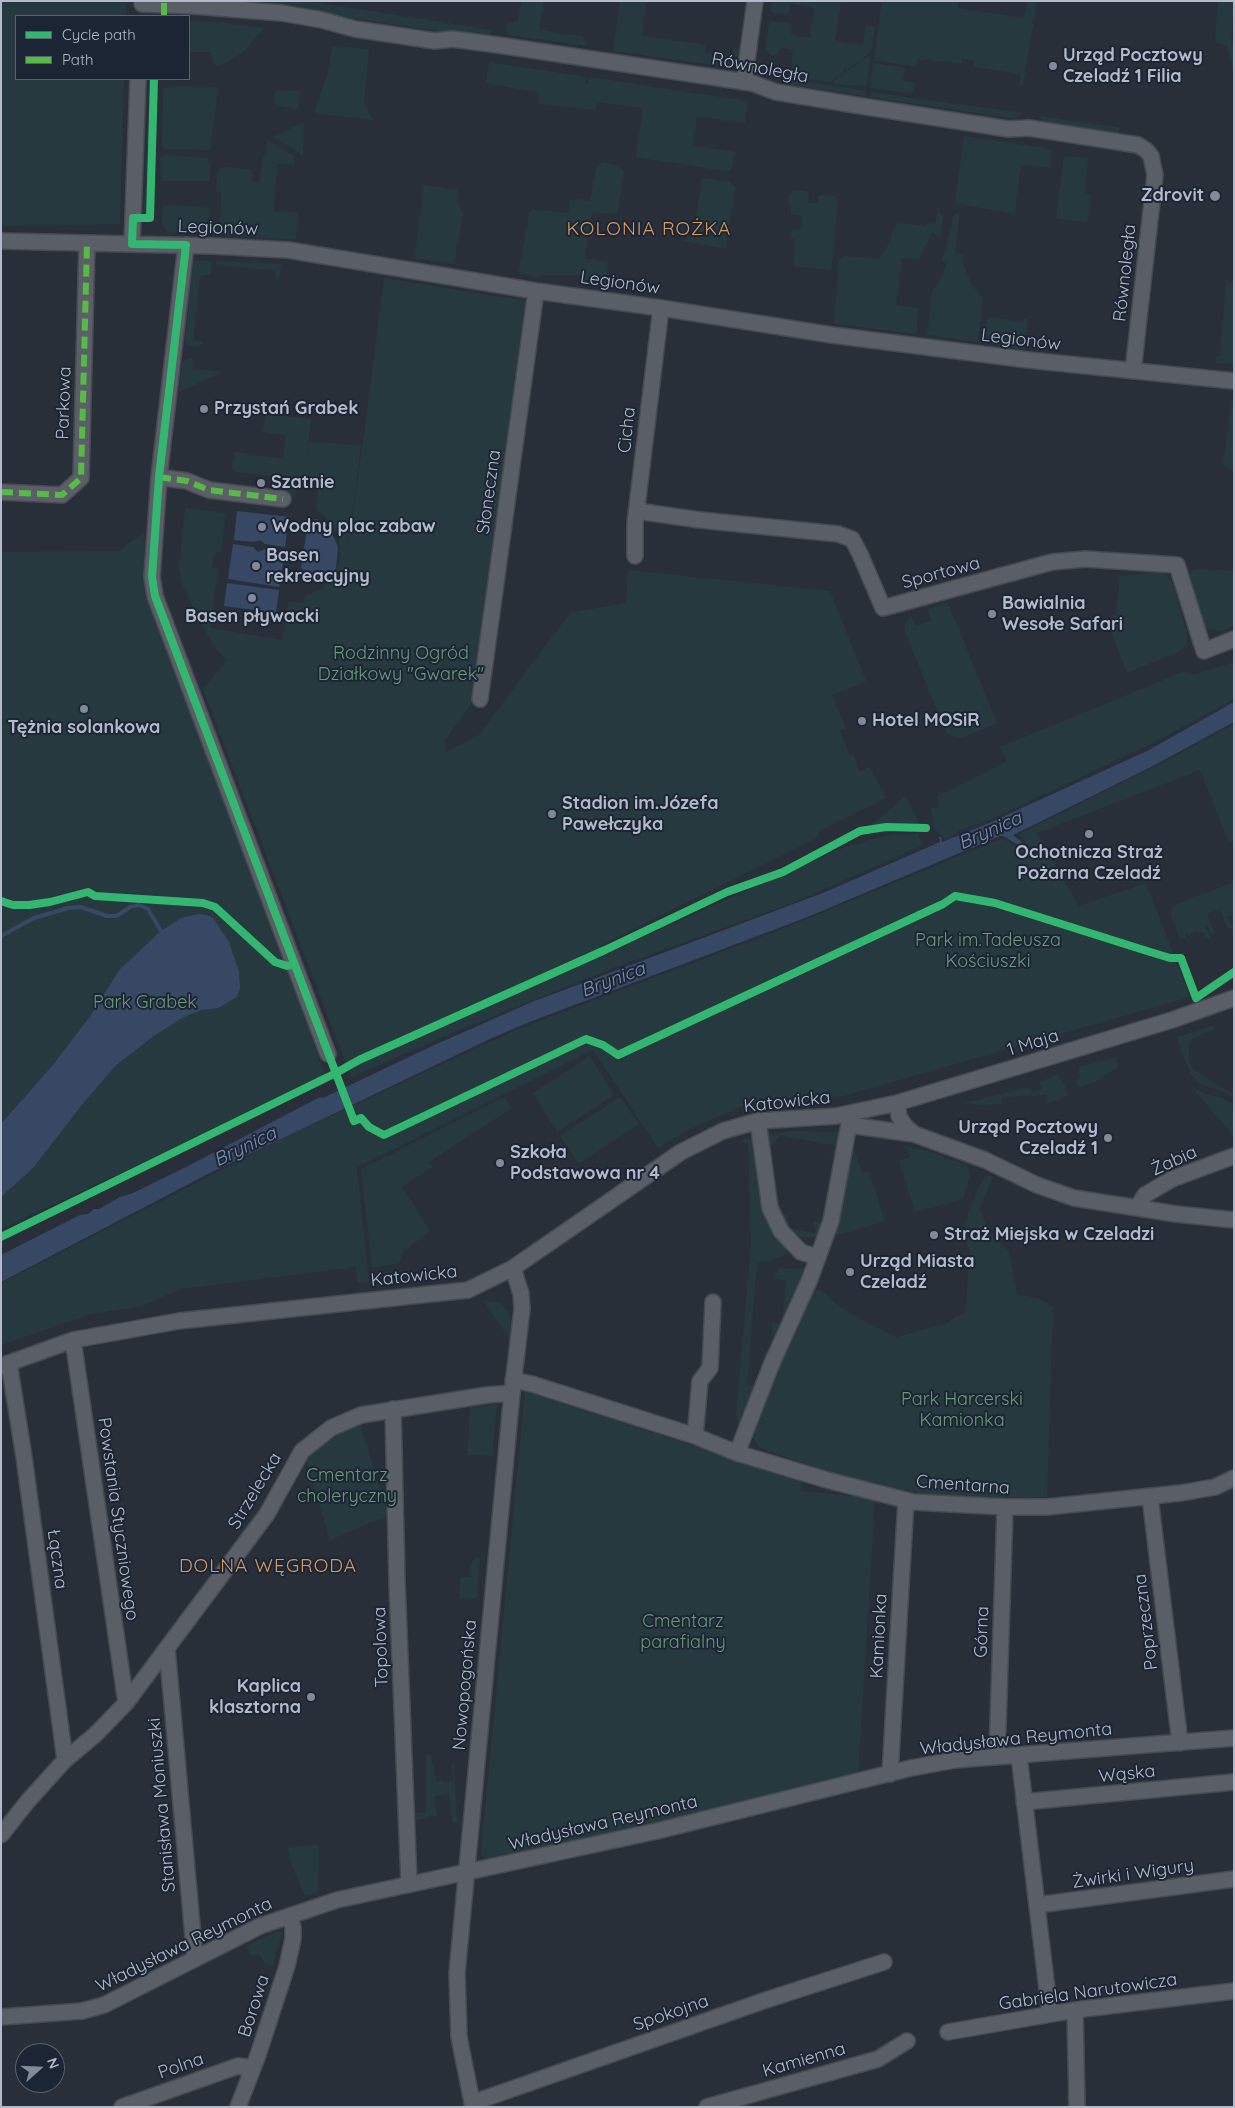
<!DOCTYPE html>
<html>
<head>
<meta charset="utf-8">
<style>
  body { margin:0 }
  #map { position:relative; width:1235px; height:2108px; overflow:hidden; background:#292f39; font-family:Quicksand,sans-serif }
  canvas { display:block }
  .frame { position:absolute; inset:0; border:2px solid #b3bbca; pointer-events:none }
  .legend { position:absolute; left:15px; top:15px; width:175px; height:65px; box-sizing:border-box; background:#1c2534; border:1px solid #586170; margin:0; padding:6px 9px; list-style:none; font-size:15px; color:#b3bbca }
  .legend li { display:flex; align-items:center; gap:10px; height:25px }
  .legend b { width:25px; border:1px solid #586170 }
  .north { position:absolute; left:15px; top:2043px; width:50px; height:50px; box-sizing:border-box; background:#1c2534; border:1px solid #586170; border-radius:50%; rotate:70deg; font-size:14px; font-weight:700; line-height:20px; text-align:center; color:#b3bbca }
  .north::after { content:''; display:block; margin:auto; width:18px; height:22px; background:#838a97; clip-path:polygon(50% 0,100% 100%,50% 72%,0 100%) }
</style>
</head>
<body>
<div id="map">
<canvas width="1235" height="2108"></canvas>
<div class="frame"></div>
<ul class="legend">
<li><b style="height:6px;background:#33b770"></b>Cycle path</li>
<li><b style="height:6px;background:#58b947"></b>Path</li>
</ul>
<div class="north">N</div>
</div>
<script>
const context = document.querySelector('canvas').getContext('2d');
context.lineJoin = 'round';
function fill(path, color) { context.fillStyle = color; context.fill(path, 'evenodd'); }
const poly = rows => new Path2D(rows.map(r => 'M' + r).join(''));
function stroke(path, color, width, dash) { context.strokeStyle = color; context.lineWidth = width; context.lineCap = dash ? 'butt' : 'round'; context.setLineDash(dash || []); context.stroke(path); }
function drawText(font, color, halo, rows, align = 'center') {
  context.font = font + ' Quicksand,sans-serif'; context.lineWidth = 4; context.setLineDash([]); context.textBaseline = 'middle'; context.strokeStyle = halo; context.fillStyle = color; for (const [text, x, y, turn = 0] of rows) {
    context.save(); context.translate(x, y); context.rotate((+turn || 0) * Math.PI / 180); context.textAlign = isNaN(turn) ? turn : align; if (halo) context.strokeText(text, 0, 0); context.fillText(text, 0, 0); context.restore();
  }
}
fill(poly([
  [1,1,127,1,126,16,16,16,16,79,124,79,120,224,1,226],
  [219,1,306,1,493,30,486,38,482,38,274,6],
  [522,1,544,1,539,30,581,36,586,40,587,46,508,35,507,24,518,21],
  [620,1,646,1,642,36,701,44,705,46,705,53,719,55,712,65,613,51],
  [772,1,841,1,835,41,863,45,866,25,875,26,871,52,847,70,846,68,843,70,844,72,830,82,790,77,793,50,780,48,777,54,772,55,765,50,769,24,772,21,791,24,792,26,791,35,810,38,814,8,791,4,788,15,774,13,771,11],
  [882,1,952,1,958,2,958,8,1024,18,1027,1,1037,1,1023,84,1019,86,1021,74,975,67,972,60,962,59,962,63,959,64,925,59,923,61,918,58,916,67,874,60],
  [1218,1,1234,1,1231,43,1234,43,1234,77,1227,46,1215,42],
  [189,21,227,23,264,28,244,51,228,62,217,66,212,61,211,52,189,52],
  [332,46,369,49,364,103,373,120,314,113,329,69],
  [734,47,739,49,741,55,740,63,737,67,735,69,714,66,721,55,733,56],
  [871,54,866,87,832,83],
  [489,62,586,77,585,84,589,84,589,77,748,101,745,123,697,117,693,145,735,152,732,168,730,171,725,171,636,157,643,108,597,102,595,110,538,104,539,92,492,85,486,82],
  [873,63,905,68,903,81,915,83,913,93,870,88],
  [149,79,152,79,148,210,146,214,144,214],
  [787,79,866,91,865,96,786,84],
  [179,86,214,87,218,89,210,150,165,149,162,145,163,89,167,87],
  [278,90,300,91,299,109,275,106,274,103,275,92],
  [871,92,1023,113,1016,119,870,97],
  [1039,116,1121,128,1117,135,1047,124,1043,122],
  [304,122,303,155,274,137,274,136],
  [964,136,1052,149,1050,168,1021,165,1015,214,955,203],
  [268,141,294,156,294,165,277,164,274,211,298,212,296,240,220,235,221,193,216,192,217,175,220,169,225,167,249,169,253,171,252,182,259,183,263,157,266,156],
  [165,155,207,158,210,164,210,181,161,181,160,157],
  [1064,156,1088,158,1084,194,1091,195,1087,222,1056,219],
  [602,162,619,166,624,171,617,215,592,212,585,258,608,262,606,283,583,280,579,275,544,275,538,277,520,274,519,271,529,213,533,209,568,213,570,200,576,199,590,201,596,167],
  [702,178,729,182,735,187,726,249,683,241,694,232],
  [424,185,457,190,458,204,463,213,454,264,417,259,415,257],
  [796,190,809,192,808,203,818,203,819,195,835,196,838,202,831,270,793,266,796,239,791,238,792,230,801,229,802,216,791,214,791,206,788,202,789,196,793,191],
  [163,205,209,207,206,234,169,233,162,224],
  [938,211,941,213,943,216,940,237,932,232,919,259,902,258,896,305,918,308,917,334,834,324,839,260,845,256,879,258,889,244,896,222,926,226,927,223,935,224],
  [956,213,959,214,959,218,955,253,964,254,963,262,970,282,983,299,977,342,927,335,933,289,939,283,947,264,941,260,945,252,953,217],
  [193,261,212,261,210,274,200,276,193,341,203,342,199,347,187,345,185,343],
  [216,261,281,264,279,279,276,281,276,271,216,265],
  [384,278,526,301,481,657,471,704,445,740,446,752,479,735,570,613,626,603,628,570,830,591,866,681,832,695,846,728,840,731,850,755,853,755,860,772,870,767,886,798,820,830,818,837,599,946,602,955,845,847,893,834,918,834,923,845,795,902,613,968,469,1026,351,1077,203,689,227,660,216,650,195,611,182,583,179,568,185,508,226,513,221,553,215,552,212,567,218,568,210,628,283,640,288,602,304,603,305,596,321,589,331,579,340,561,339,538,335,530,324,515,316,510,318,479,299,476,295,496,286,495,287,478,236,472,232,468,235,452,283,459,286,435,263,432,266,413,311,419,306,462,309,441,361,446,346,557,363,443],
  [1226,281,1234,283,1234,364,1215,363,1216,357,1220,356],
  [988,317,1024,322,1024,319,1028,319,1023,349,984,343],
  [189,358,193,359,192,369,223,372,179,392,182,362],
  [1232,401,1234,401,1234,471,1223,465],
  [144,532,147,595,315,1045,314,1046,326,1077,1,1229,1,552,119,551],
  [1200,569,1234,571,1234,626,1222,631,1209,630,1201,624,1188,578,1192,571],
  [1155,572,1165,574,1173,584,1186,630,1187,644,1178,652,1127,673,1106,620,1116,615,1120,576],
  [948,603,997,723,961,738,947,734,905,632,905,625,911,615,916,626,931,620,927,609],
  [1234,662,1234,699,1161,739,990,820,960,830,945,840,934,828,931,808,939,807,937,796,1007,761,1000,747,1183,672,1193,675],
  [1234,724,1234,840,1229,843,1200,770,1037,833,1079,906,1146,883,1190,997,840,1097,770,1100,750,1103,693,1127,658,1148,593,1050,357,1168,369,1283,358,1282,356,1267,181,1289,138,1307,91,1314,1,1345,1,1283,292,1134,518,1029,775,932,1003,838,1019,849,1026,843,1019,834,1172,758],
  [906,796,920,824,890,823,866,829],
  [1234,882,1234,921,1231,915,1227,917,1231,925,1234,924,1234,934,1231,928,1228,929,1220,909,1207,914,1215,933,1211,935,1208,926,1206,926,1211,939,1205,938,1203,932,1199,933,1198,931,1194,932,1195,936,1193,932,1190,933,1190,938,1188,933,1185,934,1188,941,1185,938,1180,940,1171,915,1171,910,1174,905],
  [1214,1025,1215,1029,1192,1039,1189,1045,1189,1061,1194,1070,1234,1095,1234,1098,1220,1090,1200,1084,1191,1074,1178,1043,1178,1037],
  [590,1056,614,1095,557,1132,533,1093],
  [1116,1057,1118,1067,1092,1084,1078,1087,1076,1080,1080,1078,1078,1071,1080,1067],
  [1058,1074,1062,1084,1064,1084,1068,1095,1048,1104,1047,1095,1002,1097,1002,1104,978,1105,963,1103,1030,1087,1032,1092,1042,1089,1040,1082],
  [1190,1085,1200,1092,1222,1098,1234,1105,1234,1136],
  [504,1097,512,1108,429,1162,432,1167,402,1187,430,1231,404,1251,399,1263,372,1268,361,1169],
  [620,1097,639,1124,579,1164,560,1136],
  [792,1131,839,1132,840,1137,838,1151,829,1157,837,1146,780,1135,771,1146,768,1144,766,1135],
  [747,1138,753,1141,763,1214,768,1224,787,1246,788,1251,784,1255,770,1262,757,1263,747,1385,759,1386,741,1431,736,1414,751,1245,748,1144,741,1141],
  [852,1144,862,1173,869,1171,885,1221,838,1235,835,1233],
  [907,1147,924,1150,966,1165,969,1169,970,1176,963,1199,915,1212,899,1161,910,1157],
  [989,1176,993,1177,980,1208,989,1233,1009,1252,1017,1294,1040,1299,1053,1307,1047,1497,1012,1499,931,1496,825,1471,760,1448,753,1438,753,1431,812,1289,821,1291,844,1310,896,1337,946,1324,956,1316,965,1314,970,1251,967,1244,965,1223,970,1208,984,1177],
  [783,1215,787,1215,790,1228,816,1233,813,1221,825,1223,822,1236,818,1235,811,1238,800,1237,791,1229,787,1229,781,1216],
  [803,1268,805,1270,805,1277,781,1335,776,1336,772,1334,772,1323,782,1324,786,1280,775,1279,776,1274,780,1269],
  [483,1300,500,1303,509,1312,511,1324,509,1338],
  [525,1391,803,1481,800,1491,875,1498,858,1777,654,1824,488,1860,484,1858,481,1853],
  [497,1404,492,1456,467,1455,470,1407],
  [360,1424,388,1515,330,1540,305,1458,320,1444],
  [475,1558,480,1558,477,1596,475,1599,459,1598,461,1577,470,1577,471,1563],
  [431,1754,436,1781,442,1780,444,1783,453,1781,452,1763,454,1763,457,1823,453,1823,449,1793,434,1796,437,1816,416,1820,415,1813,426,1813,426,1755],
  [319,1845,318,1893,305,1896,292,1866,287,1847],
  [277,1931,282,1932,273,1966,265,1964,259,1953,252,1957,246,1946]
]), '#26393f');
fill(poly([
  [237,511,289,517,285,547,265,544,260,540,254,542,234,540],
  [317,519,330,529,338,547,336,568,329,578,321,582,309,578,301,567,308,523,312,520],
  [233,544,253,547,258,552,265,549,285,552,279,587,228,579],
  [227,583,279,590,276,613,224,606],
  [1234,702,1234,722,1149,768,1013,835,1024,844,1020,846,1003,836,1000,836,805,918,532,1021,494,1037,208,1174,1,1282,1,1255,80,1215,88,1214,94,1209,99,1209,120,1197,133,1193,188,1166,320,1097,323,1098,430,1047,532,1002,823,893,940,842,939,837,941,837,942,842,987,824,1149,750],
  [198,914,206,915,213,918,229,942,239,972,240,989,237,997,218,1008,201,1010,184,1017,155,1035,115,1066,81,1106,33,1168,1,1197,1,1124,53,1065,91,1015,120,969,161,931,181,918]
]), '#374865');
stroke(poly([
  [1,936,34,918,68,908,81,907,107,916,117,916,130,907,139,905,148,909,161,931]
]), '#374865', 4);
const minor = poly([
  [142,4,193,6,282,13,322,20,355,29,435,41,452,39,498,45,752,83,776,92,861,106,1008,129,1029,128,1138,145,1146,150,1151,156,1155,175,1133,371],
  [744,82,755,1],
  [1,241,212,246,288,250,536,291,661,308,832,335,1028,360,1234,381],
  [132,244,138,79],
  [186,245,159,477,152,577,155,596,328,1054],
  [159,477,187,481,209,490,283,499],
  [1,492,62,495,81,478,87,243],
  [637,511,700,520,838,534,852,539,860,554,883,608,1052,562,1085,559,1177,565,1204,651,1234,639],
  [635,556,635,523,661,308],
  [480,699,536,291],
  [897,1103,899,1116,904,1125,914,1134,985,1160,1037,1185,1074,1198,1176,1214,1234,1220],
  [758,1121,770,1208,781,1231,801,1252,817,1257],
  [849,1125,914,1134],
  [1137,1208,1145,1195,1172,1179,1234,1156],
  [73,1340,126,1703],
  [9,1363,24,1457,65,1760],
  [1,1366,73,1340,179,1321,468,1290,513,1268,681,1152,723,1131,758,1121,836,1116,897,1103,1172,1020,1234,998],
  [513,1380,532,1384,695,1436,737,1453,827,1480,913,1502,1005,1507,1047,1507,1181,1493,1215,1487,1234,1478],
  [393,1409,397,1582,409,1883],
  [695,1436,700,1381,710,1368,713,1302],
  [737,1453,772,1363,810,1279,831,1221,851,1113],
  [1150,1497,1180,1743],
  [167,1648,195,1959],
  [1019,1756,1050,2014],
  [997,1757,1005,1507],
  [890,1774,906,1500],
  [1024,1802,1234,1782],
  [1,1835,28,1801,65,1760,96,1734,126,1703,267,1514,302,1451,331,1428,361,1415,487,1395,512,1393],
  [1037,1905,1234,1879],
  [1075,2010,1077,2107],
  [1,2017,82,2011,104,2005,260,1926,337,1900,657,1831,911,1768,955,1760,1234,1738],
  [948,2032,1075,2010,1234,1991],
  [472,2103,766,2000,884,1962],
  [122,2107,238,2066,253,2068],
  [238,2107,258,2055,287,1966,293,1939,293,1927,289,1916],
  [473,2107,459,2037,457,1973,512,1393,522,1309,521,1294,513,1268],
  [707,2107,878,2059,907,2041]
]);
stroke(minor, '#464a51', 18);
stroke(minor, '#5a5e66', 15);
stroke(poly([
  [164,15,164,1],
  [159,477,187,481,209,490,283,499],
  [1,492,62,495,81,478,87,243]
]), '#58b947', 6, [12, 6]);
stroke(poly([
  [154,79,150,218,133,218,132,244,186,245,159,477,152,577,155,596,354,1121,361,1118,369,1127,384,1135,586,1039,603,1045,618,1055,943,904,955,896,995,903,1147,951,1170,958,1181,958,1196,998,1234,972],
  [1,901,13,905,29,905,50,902,88,892,95,896,203,903,215,907,275,962,287,966,294,964],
  [1,1237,336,1073,359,1060,605,950,727,892,783,872,860,831,886,827,926,828]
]), '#33b770', 8);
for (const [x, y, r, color] of [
  [1053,66,5,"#838a97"],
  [1215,196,6,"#838a97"],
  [204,409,5,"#838a97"],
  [261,483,5,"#838a97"],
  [262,527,5,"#838a97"],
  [256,566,5,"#838a97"],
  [252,598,5,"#838a97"],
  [992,614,5,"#838a97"],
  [84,709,5,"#838a97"],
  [862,721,5,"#838a97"],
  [552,814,5,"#838a97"],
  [1089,834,5,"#838a97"],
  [1108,1138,5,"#838a97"],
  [500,1163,5,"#838a97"],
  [934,1235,5,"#838a97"],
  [850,1272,5,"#838a97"],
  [311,1697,5,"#838a97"]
]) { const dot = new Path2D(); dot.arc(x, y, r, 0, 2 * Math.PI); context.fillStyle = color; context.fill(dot); stroke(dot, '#1c2534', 2); }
drawText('bold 18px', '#b3bbca', '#1c2534', [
  ["Urząd Pocztowy",1063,56],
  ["Czeladź 1 Filia",1063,77],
  ["Zdrovit",1204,196,"right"],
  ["Przystań Grabek",214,409],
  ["Szatnie",271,483],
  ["Wodny plac zabaw",272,527],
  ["Basen",266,556],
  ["rekreacyjny",266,577],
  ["Bawialnia",1002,604],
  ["Wesołe Safari",1002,625],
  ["Basen pływacki",252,617,"center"],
  ["Hotel MOSiR",872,721],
  ["Tężnia solankowa",84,728,"center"],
  ["Stadion im.Józefa",562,804],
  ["Pawełczyka",562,825],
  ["Ochotnicza Straż",1089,853,"center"],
  ["Pożarna Czeladź",1089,874,"center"],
  ["Urząd Pocztowy",1098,1128,"right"],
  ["Czeladź 1",1098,1149,"right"],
  ["Szkoła",510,1153],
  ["Podstawowa nr 4",510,1174],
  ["Straż Miejska w Czeladzi",944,1235],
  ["Urząd Miasta",860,1262],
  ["Czeladź",860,1283],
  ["Kaplica",301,1687,"right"],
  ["klasztorna",301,1708,"right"]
], 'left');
drawText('18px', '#b3bbca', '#1c2534', [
  ["Równoległa",760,68,11],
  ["Legionów",218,228,2],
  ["Równoległa",1125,273,-84],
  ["Legionów",620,283,8],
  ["Legionów",1021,340,7],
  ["Parkowa",64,403,-88],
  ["Cicha",627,430,-84],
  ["Słoneczna",489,492,-82],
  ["Sportowa",941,573,-15],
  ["1 Maja",1033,1043,-17],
  ["Katowicka",787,1102,-6],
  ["Żabia",1174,1161,-24],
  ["Katowicka",414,1276,-6],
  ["Cmentarna",963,1485,4],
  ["Strzelecka",255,1491,-59],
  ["Powstania Styczniowego",118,1519,82],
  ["Łączna",57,1559,82],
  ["Poprzeczna",1146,1622,-97],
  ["Górna",982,1632,-88],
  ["Kamionka",879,1636,-87],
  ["Topolowa",381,1647,-92],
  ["Nowopogońska",465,1685,-85],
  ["Władysława Reymonta",1016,1739,-6],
  ["Wąska",1127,1774,-6],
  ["Stanisława Moniuszki",162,1805,-95],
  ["Władysława Reymonta",603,1823,-13],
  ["Żwirki i Wigury",1133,1874,-8],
  ["Władysława Reymonta",184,1945,-26],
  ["Gabriela Narutowicza",1088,1992,-8],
  ["Borowa",254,2006,-72],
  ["Spokojna",671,2013,-19],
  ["Kamienna",804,2060,-16],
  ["Polna",181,2066,-19]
]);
drawText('18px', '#6a9b77', '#1c2534', [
  ["Rodzinny Ogród",401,654],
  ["Działkowy \"Gwarek\"",401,675],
  ["Park im.Tadeusza",988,941],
  ["Kościuszki",988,962],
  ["Park Grabek",145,1003],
  ["Park Harcerski",962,1400],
  ["Kamionka",962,1421],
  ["Cmentarz",347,1476],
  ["choleryczny",347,1497],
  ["Cmentarz",683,1622],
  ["parafialny",683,1643]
]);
context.letterSpacing = '1px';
drawText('19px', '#d89a60', '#1c2534', [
  ["KOLONIA ROŻKA",649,229],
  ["DOLNA WĘGRODA",268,1566]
]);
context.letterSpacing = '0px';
drawText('italic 19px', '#7a8fb2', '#1c2534', [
  ["Brynica",990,831,-24],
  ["Brynica",613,980,-21],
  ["Brynica",245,1147,-26]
]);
</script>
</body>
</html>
